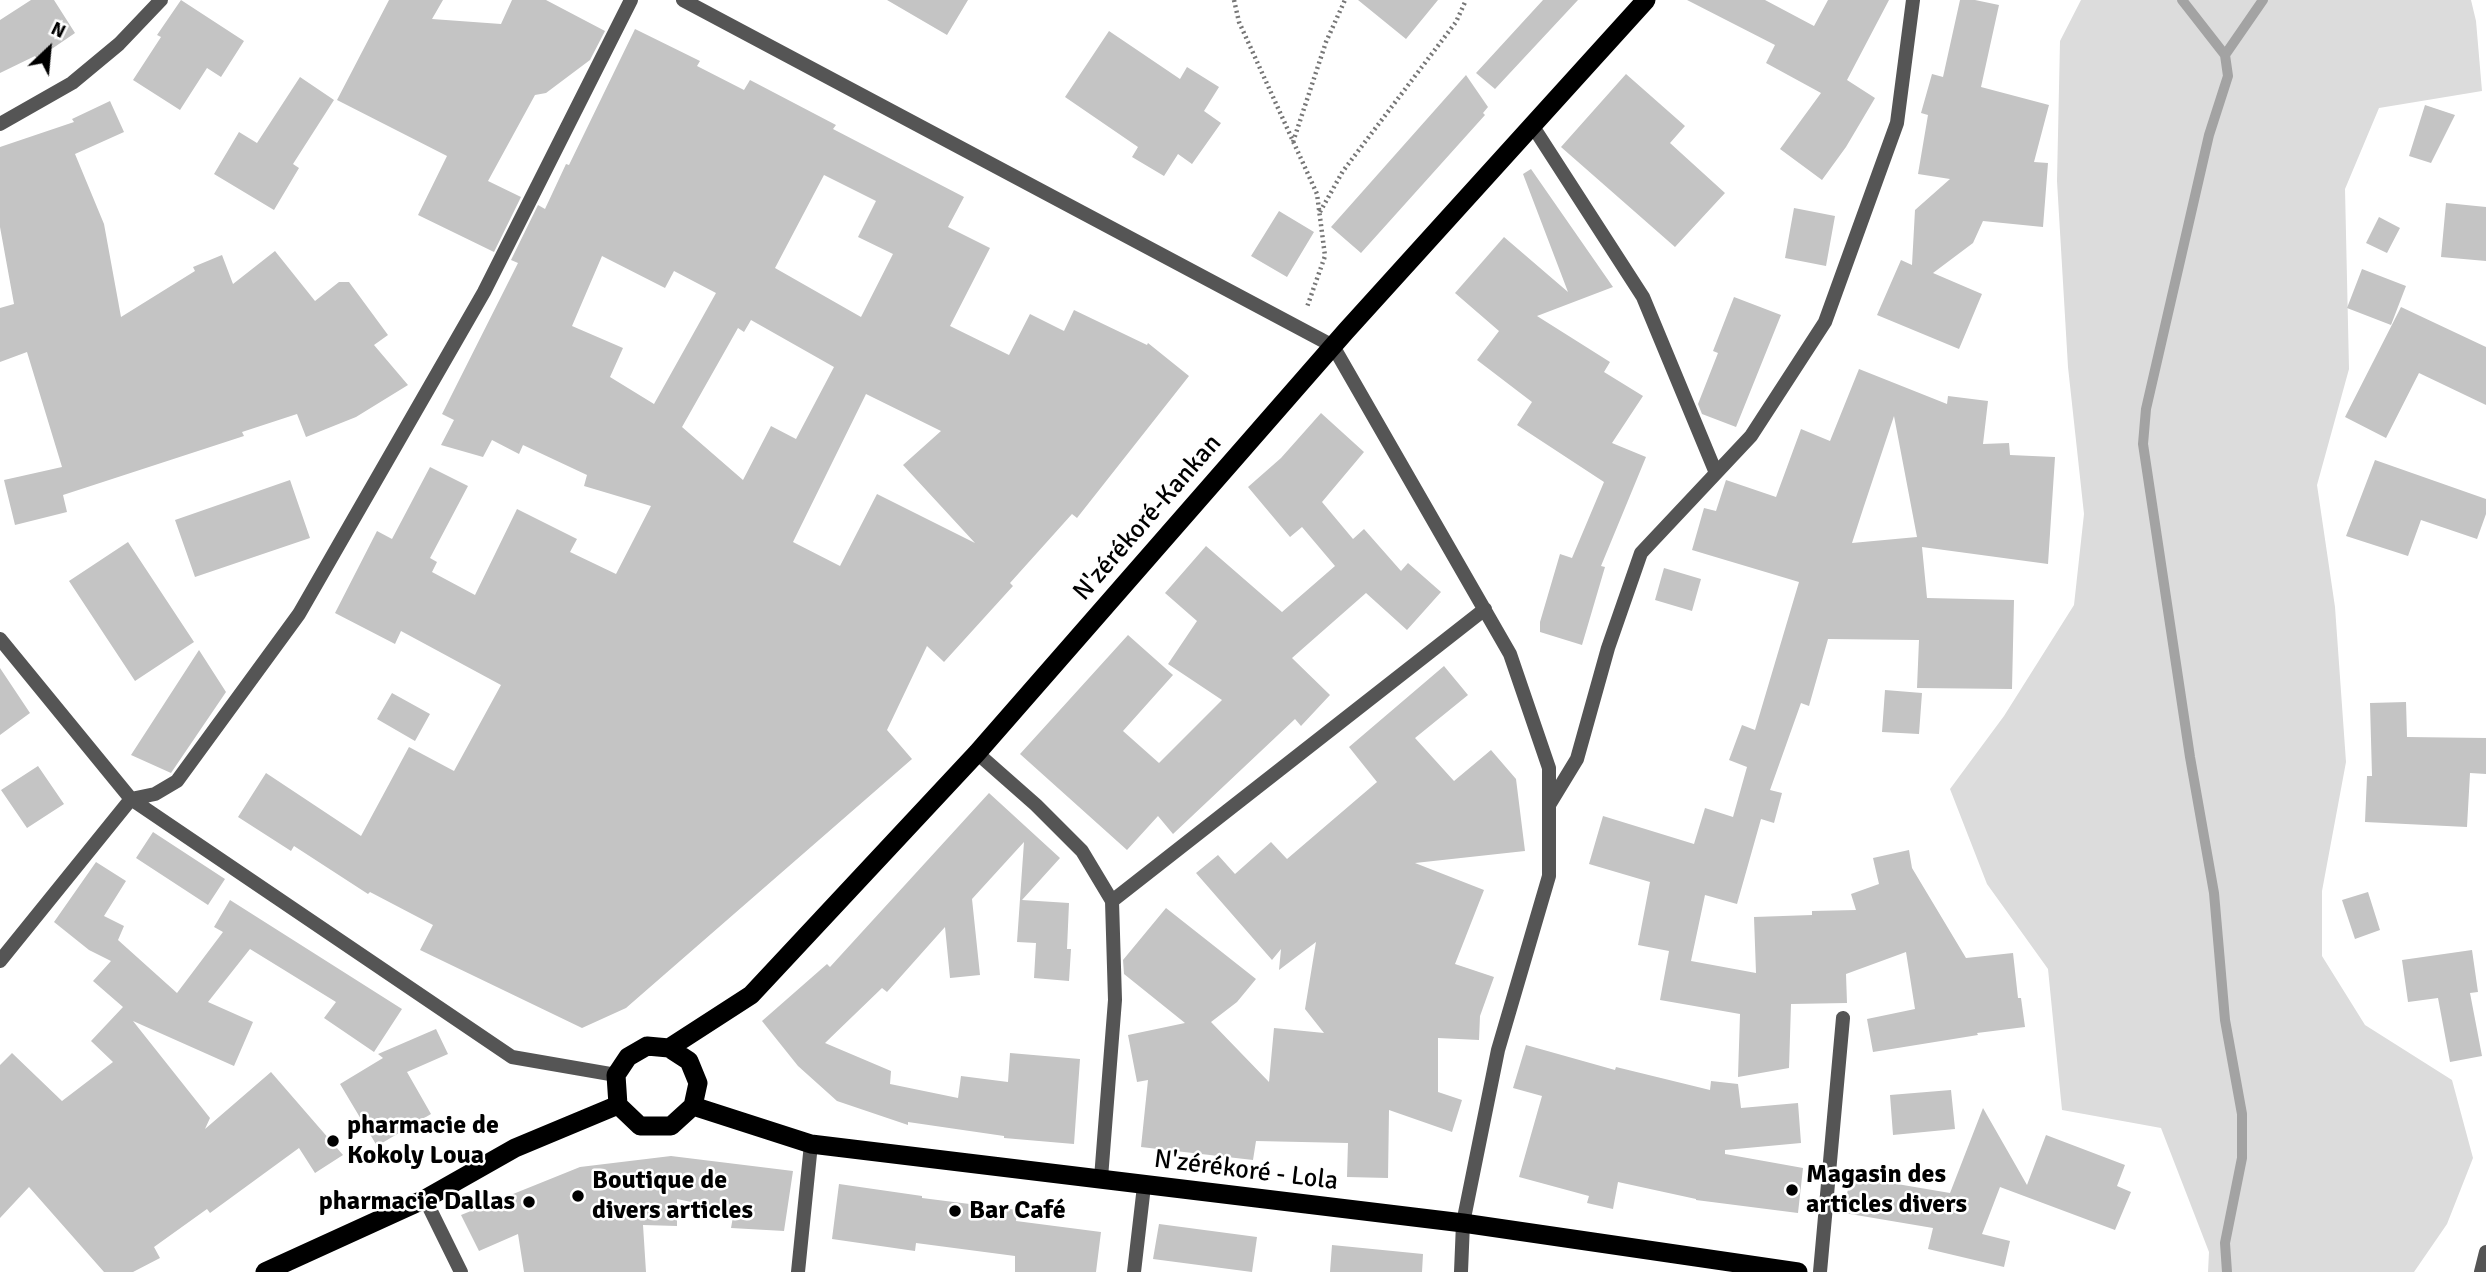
<!DOCTYPE html>
<html>
<head>
<meta charset="utf-8">
<style>
  body { margin:0 }
  #map { position:relative; width:2486px; height:1272px; overflow:hidden; background:#fff; font-family:Signika,sans-serif }
  canvas { display:block }
  .north { position:absolute; left:14px; top:14px; width:70px; height:70px; -webkit-text-stroke:5px #fff; paint-order:stroke; rotate:26deg; font-size:19px; font-weight:700; line-height:28px; text-align:center; color:#000 }
  .north::after { content:''; display:block; margin:auto; width:24px; height:32px; background:#000; clip-path:polygon(50% 0,100% 100%,50% 72%,0 100%) }
</style>
</head>
<body>
<div id="map">
<canvas width="2486" height="1272"></canvas>
<div class="north">N</div>
</div>
<script>
const context = document.querySelector('canvas').getContext('2d');
context.lineJoin = 'round';
function fill(path, color) { context.fillStyle = color; context.fill(path, 'evenodd'); }
const poly = rows => new Path2D(rows.map(r => 'M' + r).join(''));
function stroke(path, color, width, dash) { context.strokeStyle = color; context.lineWidth = width; context.lineCap = dash ? 'butt' : 'round'; context.setLineDash(dash || []); context.stroke(path); }
function drawText(font, color, halo, rows, align = 'center') {
  context.font = font + ' Signika,sans-serif'; context.lineWidth = 5; context.setLineDash([]); context.textBaseline = 'middle'; context.strokeStyle = halo; context.fillStyle = color; for (const [text, x, y, turn = 0] of rows) {
    context.save(); context.translate(x, y); context.rotate((+turn || 0) * Math.PI / 180); context.textAlign = isNaN(turn) ? turn : align; if (halo) context.strokeText(text, 0, 0); context.fillText(text, 0, 0); context.restore();
  }
}
fill(poly([
  [2081,0,2471,0,2476,21,2482,91,2379,108,2345,189,2349,369,2317,485,2335,607,2346,762,2322,891,2322,956,2365,1025,2452,1080,2473,1158,2447,1224,2414,1272,2208,1272,2209,1252,2161,1128,2062,1110,2048,969,1987,884,1950,789,2004,716,2074,605,2084,514,2068,367,2057,181,2060,41]
]), '#dcdcdc');
stroke(poly([
  [2182,0,2225,55,2228,76,2209,135,2146,409,2143,444,2190,757,2214,893,2225,1020,2242,1114,2242,1158,2225,1243,2227,1272],
  [2225,55,2263,0]
]), '#a3a3a3', 10);
fill(poly([
  [31,0,54,0,75,33,37,59,35,56,0,73,0,20],
  [181,0,244,41,221,77,207,68,180,110,133,80,161,37,157,35],
  [389,0,443,0,432,19,501,24,512,0,546,0,605,31,590,60,546,93,535,95,488,181,521,197,494,252,418,215,447,156,337,100],
  [887,0,968,0,947,35],
  [1358,0,1438,0,1406,39],
  [1543,0,1578,0,1495,89,1476,73],
  [1687,0,1765,0,1814,26,1828,0,1889,0,1847,80,1875,98,1846,147,1822,180,1780,149,1821,93,1766,63,1775,45],
  [1960,0,1975,0,1999,5,1981,87,2049,105,2034,162,2048,163,2043,227,1983,221,1973,243,1933,273,1982,294,1959,349,1877,315,1901,260,1912,265,1915,210,1950,179,1918,174,1928,115,1921,113,1932,74,1943,77],
  [635,29,700,61,697,66,744,90,750,80,836,125,833,129,964,197,948,227,990,248,950,326,1009,355,1030,314,1064,331,1074,310,1147,345,1148,343,1189,376,1077,518,1072,514,1010,583,1013,586,944,662,927,646,887,730,912,759,626,1008,582,1028,420,950,433,925,370,892,368,894,294,846,291,851,238,817,266,773,361,836,409,747,454,771,501,685,401,631,395,644,335,613,377,531,392,539,430,467,468,486,430,558,437,562,432,572,475,595,517,509,577,539,570,552,616,574,651,506,584,486,587,475,523,445,519,454,492,440,483,457,441,445,454,420,442,414,518,263,511,260,538,205,545,209,566,164,569,165],
  [824,175,876,201,858,237,893,254,861,317,775,268],
  [602,256,665,288,674,271,716,293,654,404,610,377,623,348,572,326],
  [751,320,834,367,796,439,771,426,743,480,682,427,738,328,744,332],
  [866,394,941,431,903,465,975,543,877,494,840,566,793,542],
  [1109,31,1180,79,1187,67,1219,87,1204,111,1221,123,1192,164,1178,154,1164,176,1132,157,1138,147,1065,97],
  [1626,74,1685,126,1670,143,1725,193,1675,247,1561,147],
  [1466,75,1488,107,1483,113,1485,115,1361,253,1331,227],
  [300,77,334,100,293,164,299,168,274,210,214,174,239,132,257,143],
  [110,101,124,132,75,154,104,224,121,317,195,271,193,267,222,255,233,284,275,251,315,301,339,282,349,282,388,335,374,345,408,385,356,417,306,437,297,414,242,432,244,436,63,495,67,512,15,525,4,480,62,467,27,352,0,362,0,308,14,304,0,227,0,147,74,122,72,119],
  [2425,105,2455,115,2431,163,2409,156],
  [1531,169,1613,287,1537,316,1610,362,1604,372,1643,396,1612,443,1646,457,1601,566,1605,567,1582,645,1540,632,1540,622,1560,554,1572,558,1604,482,1517,425,1532,402,1477,360,1499,331,1455,293,1504,237,1568,292,1523,174],
  [2446,203,2486,207,2486,261,2441,257],
  [1794,208,1835,216,1826,266,1785,258],
  [1279,211,1314,232,1287,277,1251,256],
  [2379,217,2400,228,2387,253,2366,243],
  [2362,269,2406,286,2391,325,2347,308],
  [1734,297,1781,315,1736,427,1702,414,1698,404,1718,353,1713,351],
  [2401,307,2486,347,2486,405,2419,373,2386,438,2345,417],
  [1859,369,1947,404,1948,396,1988,401,1983,444,2009,443,2010,455,2055,457,2048,564,1922,547,1927,598,2014,600,2012,689,1917,688,1919,640,1828,639,1809,706,1801,703,1770,790,1782,793,1774,823,1761,819,1737,904,1705,895,1691,961,1756,973,1754,917,1812,915,1812,911,1856,910,1851,894,1879,884,1873,858,1909,850,1912,868,1966,958,2013,953,2018,998,2021,998,2025,1027,1977,1033,1978,1035,1873,1052,1867,1019,1915,1009,1906,952,1846,974,1847,1003,1791,1004,1789,1068,1738,1077,1740,1014,1660,1000,1669,951,1638,945,1650,882,1589,864,1603,816,1694,844,1705,808,1733,817,1747,767,1729,760,1742,725,1755,730,1799,582,1692,550,1704,508,1716,511,1726,480,1776,497,1801,429,1830,441],
  [1894,416,1917,537,1852,543,1864,506],
  [1321,413,1364,452,1322,502,1353,539,1364,529,1401,571,1408,563,1441,592,1407,630,1366,593,1292,658,1330,695,1301,726,1295,719,1173,834,1158,816,1127,850,1020,754,1128,635,1173,675,1123,731,1159,763,1222,700,1168,664,1197,621,1165,593,1206,546,1282,612,1335,566,1302,527,1290,537,1248,487,1281,458],
  [2375,460,2486,499,2486,514,2477,539,2421,520,2408,556,2346,536],
  [290,480,310,538,195,577,175,520],
  [128,542,194,642,135,681,69,581],
  [1664,568,1701,579,1692,611,1655,600],
  [199,650,226,692,171,773,131,755],
  [1444,666,1468,695,1415,738,1454,781,1491,750,1516,779,1525,851,1415,863,1484,890,1455,964,1494,977,1480,1016,1479,1040,1438,1038,1438,1092,1462,1100,1452,1132,1389,1110,1388,1178,1347,1177,1348,1143,1256,1141,1253,1160,1141,1147,1148,1080,1137,1082,1128,1035,1185,1023,1124,974,1123,960,1166,908,1256,979,1237,1002,1211,1022,1269,1082,1274,1028,1324,1033,1305,1009,1316,942,1279,970,1281,949,1272,960,1196,873,1218,855,1235,874,1271,842,1287,859,1377,782,1349,747],
  [0,668,30,713,0,735],
  [1885,690,1922,693,1919,734,1882,732],
  [392,693,430,714,415,741,377,719],
  [2406,702,2407,737,2486,738,2486,774,2470,773,2467,827,2365,822,2367,776,2372,776,2370,703],
  [38,766,64,804,27,828,1,790],
  [989,793,1060,858,1022,900,1069,903,1067,949,1071,949,1069,981,1034,978,1036,943,1017,942,1024,842,972,899,980,975,950,978,945,927,887,992,882,988,825,1043,891,1071,890,1084,958,1098,961,1076,1008,1082,1010,1053,1080,1059,1074,1144,1004,1138,1004,1136,908,1122,908,1125,837,1101,798,1066,762,1021,827,964,830,967],
  [153,832,225,879,208,905,136,858],
  [96,862,126,881,104,916,124,926,118,940,177,993,223,932,214,927,230,900,402,1009,374,1052,324,1018,336,1002,250,949,208,1002,253,1022,234,1066,133,1021,210,1118,205,1129,271,1072,343,1155,315,1173,299,1148,210,1213,207,1209,154,1247,160,1258,133,1272,104,1272,29,1187,0,1218,0,1065,12,1053,62,1101,113,1062,91,1041,123,1007,93,981,111,961,89,950,54,922],
  [2368,892,2380,930,2355,939,2342,900],
  [2472,950,2478,992,2470,993,2482,1056,2450,1062,2438,998,2408,1002,2402,960],
  [436,1029,448,1054,407,1072,431,1114,377,1146,340,1084,383,1058,378,1054],
  [1526,1045,1615,1070,1616,1067,1710,1090,1711,1081,1738,1084,1741,1108,1798,1103,1801,1143,1725,1150,1725,1154,1803,1168,1798,1213,1696,1200,1696,1199,1618,1182,1613,1209,1587,1203,1589,1196,1519,1177,1542,1096,1513,1088],
  [1951,1090,1955,1129,1893,1135,1890,1095],
  [1983,1108,2027,1185,2046,1135,2125,1165,2117,1186,2131,1192,2115,1230,2000,1187,1982,1234,2010,1241,2004,1267,1928,1249,1933,1228,1844,1213,1850,1176,1950,1193],
  [671,1156,793,1171,784,1231,731,1228,734,1211,677,1199,677,1226,643,1225,646,1272,524,1272,518,1234,479,1251,461,1215,580,1167],
  [839,1184,922,1196,922,1198,1017,1210,1016,1221,1101,1232,1096,1272,1015,1272,1015,1256,916,1243,915,1251,832,1239],
  [1159,1224,1257,1237,1252,1272,1153,1259],
  [1332,1245,1423,1254,1422,1272,1330,1272]
]), '#c4c4c4');
stroke(poly([
  [1234,0,1239,22,1317,194,1325,256,1307,307],
  [1293,142,1326,42,1345,0],
  [1320,212,1343,171,1456,22,1466,0]
]), '#777', 4.5, [2, 3.5]);
stroke(poly([
  [0,124,72,83,119,44,161,0],
  [1532,125,1643,297,1716,473],
  [1333,346,1510,654,1549,768,1549,876,1498,1050,1463,1223,1461,1272],
  [0,639,131,799,512,1057,616,1075],
  [977,753,1036,805,1082,851,1112,901,1115,1000,1101,1178],
  [1549,805,1577,759,1608,648,1641,553,1751,436,1825,322,1897,123,1913,0],
  [1112,901,1485,609],
  [0,961,131,799,155,794,177,781,299,614,484,292,631,0],
  [425,1199,461,1272],
  [798,1272,811,1144],
  [1134,1272,1144,1186],
  [1820,1272,1843,1018],
  [2481,1272,2486,1252]
]), '#555', 14);
stroke(poly([
  [683,0,1333,346]
]), '#555', 14);
stroke(poly([
  [647,1046,669,1048,689,1061,698,1083,693,1106,671,1126,640,1126,618,1105,616,1075,628,1057,647,1046],
  [669,1048,751,995,977,753,1346,331,1646,0],
  [693,1106,811,1144,1463,1223,1798,1272],
  [265,1272,425,1199,515,1148,618,1105]
]), '#000', 19);
for (const [x, y, r, color] of [
  [333,1141,7,"#000"],
  [1792,1190,7,"#000"],
  [578,1196,7,"#000"],
  [529,1202,7,"#000"],
  [955,1211,7,"#000"]
]) { const dot = new Path2D(); dot.arc(x, y, r, 0, 2 * Math.PI); context.fillStyle = color; context.fill(dot); stroke(dot, '#fff', 2.5); }
drawText('26px', '#000', '#fff', [
  ["N'zérékoré-Kankan",1148,518,-49],
  ["N'zérékoré - Lola",1246,1171,7]
]);
drawText('bold 26px', '#000', '#fff', [
  ["pharmacie de",347,1126],
  ["Kokoly Loua",347,1156],
  ["Magasin des",1806,1175],
  ["articles divers",1806,1205],
  ["Boutique de",592,1181],
  ["divers articles",592,1211],
  ["pharmacie Dallas",515,1202,"right"],
  ["Bar Café",969,1211]
], 'left');
</script>
</body>
</html>
